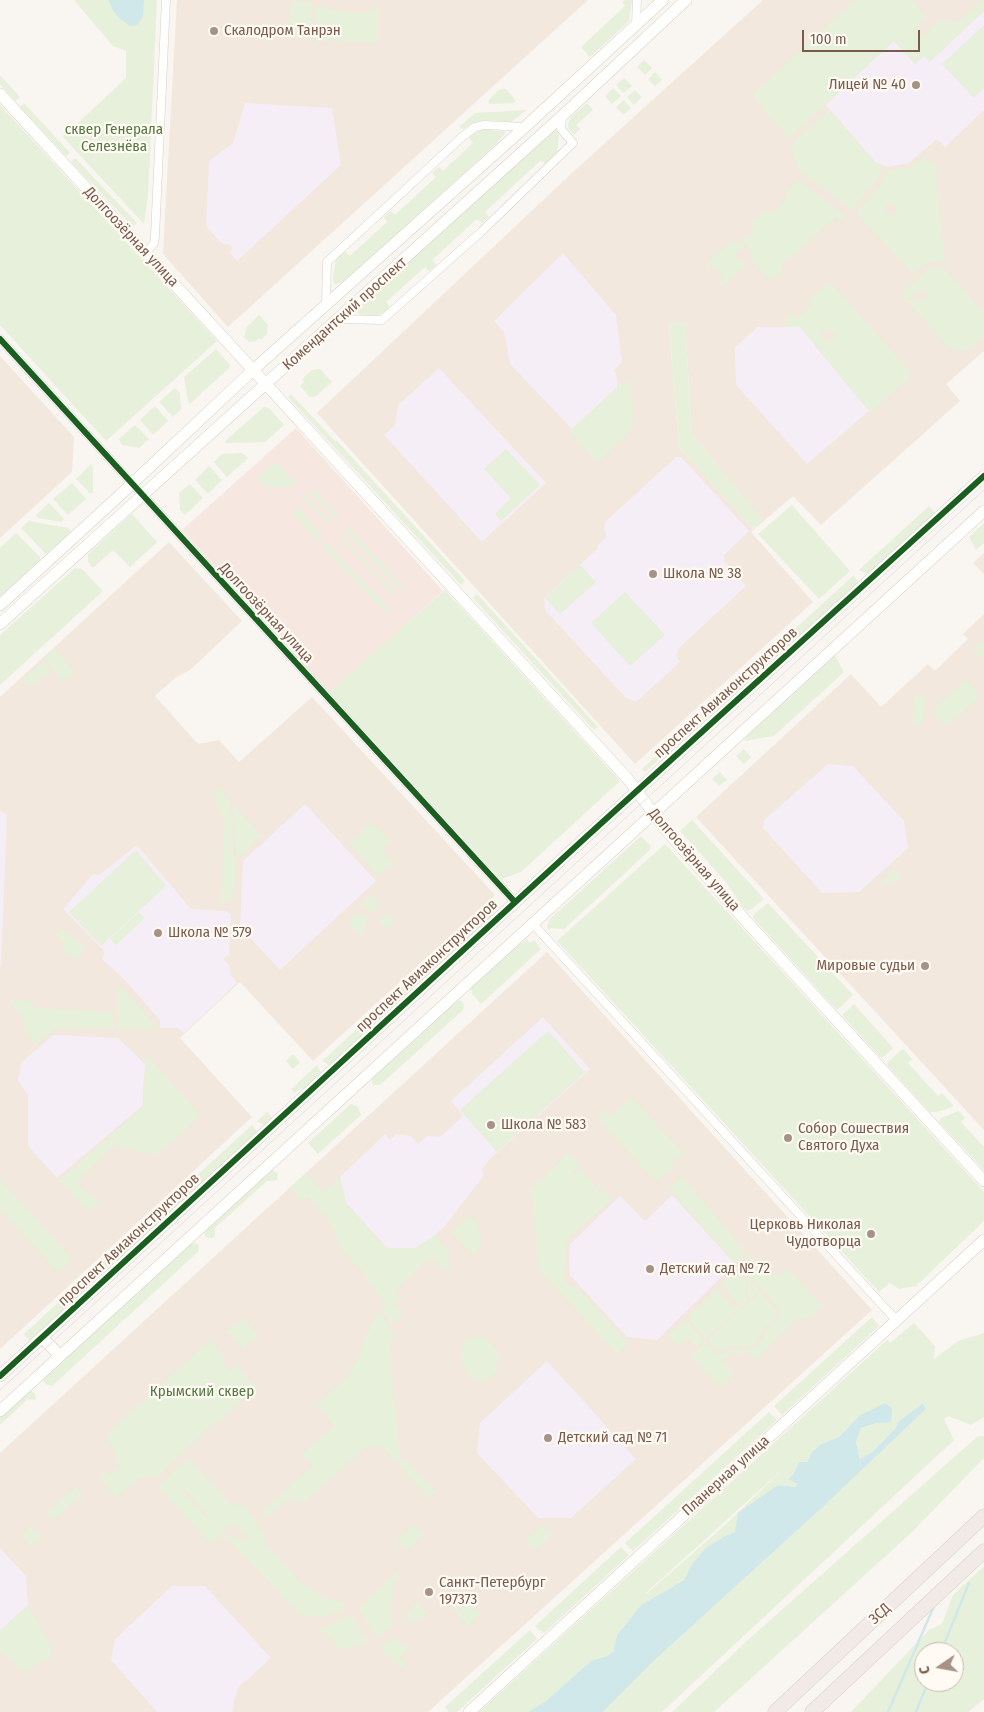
<!DOCTYPE html>
<html>
<head>
<meta charset="utf-8">
<style>
  body { margin:0 }
  #map { position:relative; width:984px; height:1712px; overflow:hidden; background:#f9f5f0; font-family:"Fira Sans Condensed",sans-serif }
  canvas { display:block }
  .north { position:absolute; left:914px; top:1642px; width:50px; height:50px; box-sizing:border-box; background:#fffaf3; border:1px solid #cabbb1; border-radius:50%; rotate:258deg; font-size:14px; font-weight:700; line-height:20px; text-align:center; color:#7a5c4d }
  .north::after { content:''; display:block; margin:auto; width:18px; height:22px; background:#a69286; clip-path:polygon(50% 0,100% 100%,50% 72%,0 100%) }
  .scale { position:absolute; left:802px; top:30px; width:118px; height:22px; box-sizing:border-box; border:2px solid #7a5c4d; border-top:0; padding-left:6px; font-size:15px; line-height:18px; white-space:nowrap; color:#7a5c4d; -webkit-text-stroke:4px #fffaf3; paint-order:stroke }
</style>
</head>
<body>
<div id="map">
<canvas width="984" height="1712"></canvas>
<div class="north">С</div>
<div class="scale">100 m</div>
</div>
<script>
const context = document.querySelector('canvas').getContext('2d');
context.lineJoin = 'round';
function fill(path, color) { context.fillStyle = color; context.fill(path, 'evenodd'); }
const poly = rows => new Path2D(rows.map(r => 'M' + r).join(''));
function stroke(path, color, width, dash) { context.strokeStyle = color; context.lineWidth = width; context.lineCap = dash ? 'butt' : 'round'; context.setLineDash(dash || []); context.stroke(path); }
function drawText(font, color, halo, rows, align = 'center') {
  context.font = font + ' "Fira Sans Condensed",sans-serif'; context.lineWidth = 4.5; context.setLineDash([]); context.textBaseline = 'middle'; context.strokeStyle = halo; context.fillStyle = color; for (const [text, x, y, turn = 0] of rows) {
    context.save(); context.translate(x, y); context.rotate((+turn || 0) * Math.PI / 180); context.textAlign = isNaN(turn) ? turn : align; if (halo) context.strokeText(text, 0, 0); context.fillText(text, 0, 0); context.restore();
  }
}
fill(poly([
  [177,0,588,0,228,327,163,254],
  [763,0,984,0,984,351,946,384,960,401,821,525,793,496,751,532,813,602,635,764,317,413,572,173],
  [685,322,692,434,762,520,753,529,679,447,669,323],
  [0,356,74,437,72,472,0,538],
  [169,542,242,621,190,670,176,677,155,696,198,744,219,740,239,762,312,697,495,895,313,1061,240,982,180,1038,252,1117,0,1349,0,697],
  [984,553,984,574,973,563],
  [984,614,984,1130,696,817,851,674,881,707,928,664,935,671,968,639,963,634],
  [547,952,872,1310,428,1712,0,1712,0,1453]
]), '#f2e8de');
fill(poly([
  [296,428,443,591,330,693,182,530]
]), '#f6e8e1');
fill(poly([
  [984,11,984,110,945,147,937,139,909,163,888,167,875,162,826,105,894,40,915,64,924,56,930,61],
  [245,103,332,108,341,165,237,261,230,253,232,248,228,244,223,245,206,226,209,161,233,143],
  [563,253,616,315,622,362,614,370,616,373,618,387,572,429,510,364,504,332,494,321],
  [758,327,800,327,869,411,807,464,736,385,735,347],
  [439,368,546,483,482,542,384,435,395,425,398,405],
  [676,457,681,457,749,531,724,555,725,562,746,586,679,648,676,656,680,662,636,702,625,697,545,610,544,598,598,548,597,546,606,537,604,525,607,520],
  [828,764,853,766,904,821,908,848,859,892,822,893,763,828,764,820],
  [305,804,376,881,280,970,240,927,243,861],
  [0,810,7,815,1,965,0,966],
  [137,845,191,909,225,911,231,914,229,957,227,955,223,959,229,965,231,975,237,983,184,1033,179,1028,160,1028,160,1020,121,976,103,960,104,951,63,909,93,874,99,875],
  [543,1017,590,1069,488,1161,482,1170,484,1175,446,1225,431,1239,415,1248,387,1248,346,1203,340,1177,385,1134,390,1140,396,1134,411,1136,418,1144,427,1136,440,1137,463,1116,451,1101],
  [53,1035,118,1038,145,1064,142,1106,57,1178,28,1146,28,1095,18,1080,21,1063],
  [672,1195,735,1264,657,1340,627,1337,569,1274,570,1244,620,1196,645,1221],
  [547,1361,636,1459,571,1518,538,1518,477,1453,480,1423],
  [0,1548,26,1576,28,1605,0,1631],
  [172,1586,205,1586,271,1658,238,1688,234,1701,233,1712,157,1712,111,1660,115,1639]
]), '#f6eef6');
fill(poly([
  [74,0,157,0,148,195,144,224,63,137,126,78,126,51,113,46],
  [625,0,632,0,629,21,590,57,581,47,625,6,622,2],
  [855,0,912,0,927,17,916,28,923,36,942,19,957,23,982,0,984,0,984,11,930,62,924,56,915,64,894,41,789,138,768,116,752,95],
  [291,1,312,2,312,35,290,35],
  [316,5,347,13,363,13,378,7,378,42,316,41],
  [984,25,984,88,974,98,942,64],
  [644,60,652,68,645,75,637,67],
  [655,72,662,80,655,86,648,79],
  [0,75,20,97,15,101,0,84],
  [624,78,632,86,623,93,616,85],
  [613,88,621,96,612,104,605,96],
  [500,89,506,89,516,101,513,103,490,104,488,101],
  [635,90,642,97,634,105,627,97],
  [624,100,631,108,623,115,616,107],
  [24,103,70,153,66,156,20,107],
  [587,103,593,110,576,125,580,129,574,135,568,128,568,124,571,117],
  [0,105,217,341,106,441,0,325],
  [527,110,511,122,484,120,474,123,463,129,459,127,475,113],
  [829,110,875,162,883,165,877,180,853,210,799,171,790,145],
  [485,129,506,132,496,144,343,282,335,284,333,282,335,263,337,258,345,251,350,256,387,222,384,217,390,211,395,215,436,177,432,173,439,167,443,171,473,143,469,138,474,133],
  [554,129,557,131,559,135,557,154,545,164,541,160,485,212,489,217,482,223,477,219,432,260,436,265,429,271,425,267,386,302,390,308,384,313,370,317,360,315,358,313,358,309,551,130],
  [924,157,936,166,944,261,927,263,913,274,856,213,881,184,888,170,911,167],
  [888,203,892,203,897,207,897,211,893,215,889,215,885,212,885,207],
  [75,158,137,223,133,227,71,162],
  [798,180,847,216,840,222,836,217,780,267,783,271,770,281,750,259,754,255,746,244,735,255,745,266,723,286,720,283,724,279,711,264,707,268,706,263,733,240,738,245,755,229,750,224,766,209,771,214,788,198,784,193],
  [943,267,984,312,984,337,970,349,964,351,954,350,949,348,902,296,903,291,929,268],
  [924,289,926,299,916,302,907,299],
  [830,282,910,371,909,379,870,413,868,412,869,411,800,327,785,327,785,319,792,313,797,318,811,306,807,301],
  [821,329,836,332,835,337,831,341,825,341,822,338],
  [259,315,268,325,267,334,261,340,259,338,256,341,249,342,244,337,247,327],
  [685,322,692,434,763,520,753,529,679,447,669,323],
  [216,349,229,364,230,367,190,404,188,401,184,377],
  [320,369,332,382,315,397,310,397,300,386,304,382,302,379,312,370],
  [631,382,634,409,632,428,627,435,598,463,569,432,617,387,617,384],
  [175,388,180,393,181,409,173,417,159,402],
  [291,394,335,441,337,441,465,581,461,585,288,397],
  [155,406,168,421,153,435,140,420],
  [264,407,269,408,284,425,265,442,226,443,225,441],
  [135,425,149,439,139,448,122,445,119,439],
  [506,449,540,485,501,521,495,514,511,498,484,469],
  [242,453,248,458,227,477,214,462,222,454],
  [276,461,296,482,289,488,267,486,265,484,263,486,257,478],
  [91,464,93,467,93,492,91,494,76,479],
  [209,466,222,480,208,494,195,480],
  [72,483,86,499,68,515,53,499],
  [190,484,203,498,185,515,180,510,179,493],
  [313,489,339,516,336,519,310,492],
  [306,496,332,523,330,525,303,498],
  [49,503,64,519,61,522,38,518,36,515],
  [792,505,850,571,819,599,758,534],
  [929,506,935,513,868,574,859,570],
  [297,508,300,509,310,520,312,525,321,536,321,540,318,542,292,512],
  [132,514,157,542,130,567,113,550,93,568,88,562,88,554],
  [29,521,68,528,71,532,46,554,21,528],
  [984,523,984,543,976,550,969,537],
  [349,528,404,587,401,590,345,531],
  [16,533,40,557,40,560,0,597,0,548],
  [341,535,396,593,394,596,339,537],
  [325,545,329,545,387,606,389,609,388,616,323,547],
  [580,565,596,582,560,614,545,598],
  [75,568,82,569,103,591,0,685,0,635],
  [854,575,858,583,740,691,721,704,645,772,642,769],
  [445,590,620,781,521,872,504,878,502,880,329,692],
  [625,592,665,635,630,666,591,623],
  [477,594,598,727,594,730,473,598],
  [977,642,984,643,984,656,976,656],
  [55,648,75,673,63,682,43,658],
  [834,654,844,672,774,736,745,741,744,740,763,719],
  [43,661,51,672,31,687,23,679],
  [963,682,969,682,978,692,978,698,949,725,943,724,934,715,934,708],
  [915,695,925,696,923,724,912,723],
  [744,749,751,757,744,764,736,756],
  [720,772,727,780,719,786,712,779],
  [219,787,229,800,235,863,235,891,233,891,232,897,226,903,221,904,224,823,213,792],
  [232,803,261,835,237,860],
  [692,820,764,899,752,909,747,911,742,906,726,882,680,831],
  [373,824,391,841,382,850,396,866,395,868,389,865,378,876,350,844,362,832,363,828],
  [641,836,651,846,650,850,564,929,551,928,548,930,547,926,550,919],
  [665,844,984,1192,984,1221,916,1286,899,1289,890,1283,879,1292,557,941],
  [136,850,166,886,101,946,69,912],
  [894,870,900,874,902,880,882,886,883,880,888,877,891,871],
  '363 904a8 8 0 1 1 16 0a8 8 0 1 1-16 0Z',
  [768,903,853,995,837,1010,753,918,755,913],
  [489,909,495,915,331,1066,322,1061],
  [139,912,145,918,116,945,110,939],
  [387,913,395,922,386,930,378,921],
  [356,914,368,916,362,935,352,929,349,920],
  [61,928,85,947,77,960,61,949,65,943,56,936,56,934],
  [527,939,530,943,534,940,541,949,481,1004,472,994,471,988,520,941,522,944],
  [118,983,154,1023,155,1030,118,1029],
  [11,1000,30,1001,35,1008,114,1012,114,1028,56,1028,36,1046,25,1030,26,1025,11,1002],
  [456,1000,462,1001,464,1005,463,1010,380,1085,373,1085,371,1079],
  [854,1004,893,1048,885,1056,880,1057,842,1015],
  [548,1031,585,1072,497,1152,460,1110],
  [903,1049,912,1059,908,1063,938,1096,942,1093,953,1105,952,1107,937,1112,930,1112,887,1065,889,1061],
  [146,1054,201,1115,157,1156,155,1154,138,1152,133,1148,122,1149,117,1144,77,1181,88,1193,90,1192,99,1202,89,1212,59,1180,143,1107],
  [293,1054,300,1062,293,1069,286,1061],
  [317,1065,322,1074,304,1091,301,1088,295,1093,291,1089],
  [632,1097,685,1155,683,1157,680,1155,673,1162,675,1165,656,1182,596,1117,603,1110,609,1116],
  [351,1104,358,1107,361,1115,318,1154,308,1143],
  [959,1111,965,1118,961,1122,984,1147,984,1170,939,1122,941,1118],
  [267,1112,273,1119,265,1126,257,1121],
  [252,1125,258,1133,101,1277,98,1276,93,1271],
  [569,1152,580,1165,567,1178,588,1202,603,1189,612,1200,566,1241,565,1270,562,1275,572,1288,580,1289,628,1344,617,1354,539,1270,531,1189],
  [580,1168,600,1190,588,1201,568,1178],
  [271,1170,278,1173,277,1180,267,1181,215,1228,215,1237,211,1238,206,1237,204,1233,206,1229],
  [306,1173,323,1192,340,1177,346,1203,387,1248,415,1248,435,1235,449,1251,449,1275,431,1257,395,1291,402,1298,395,1305,403,1313,399,1319,391,1323,380,1309,386,1303,368,1282,366,1276,338,1246,336,1231,328,1224,330,1221,308,1197,302,1201,289,1188],
  [682,1176,742,1247,742,1259,736,1264,668,1189],
  [0,1179,73,1259,58,1273,0,1209],
  [470,1215,480,1226,477,1230,482,1246,472,1255,451,1232],
  [191,1243,198,1244,199,1248,198,1252,52,1386,45,1384,43,1379,45,1376],
  [744,1250,769,1277,782,1274,788,1268,822,1306,809,1319,799,1318,755,1360,748,1352,745,1355,746,1350,755,1347,761,1342,767,1328,774,1324,780,1315,777,1305,746,1273],
  [734,1272,739,1271,744,1275,747,1301,741,1307,722,1286,720,1286],
  [88,1275,94,1283,30,1341,24,1334],
  [747,1278,759,1290,749,1300],
  [719,1287,720,1288,718,1290,734,1307,736,1306,739,1309,724,1323,722,1321,722,1324,706,1339,690,1321,690,1315,711,1295,712,1295,714,1294,713,1292],
  [760,1292,777,1310,777,1315,776,1319,764,1327,758,1341,754,1345,749,1347,735,1346,721,1351,716,1351,707,1340],
  [378,1310,395,1335,394,1339,389,1340,400,1461,407,1460,436,1492,429,1499,410,1477,407,1479,402,1468,383,1448,379,1446,372,1448,368,1446,306,1501,300,1502,288,1499,267,1517,262,1512,313,1465,302,1454,334,1426,316,1405,351,1373,348,1370,360,1359,360,1351],
  [243,1317,259,1335,243,1349,227,1332],
  [872,1317,879,1326,782,1415,774,1406],
  [684,1321,687,1321,704,1341,697,1347,687,1338,678,1346,668,1335],
  [914,1323,935,1346,934,1359,958,1341,984,1333,984,1417,971,1425,948,1416,944,1419,954,1440,662,1712,603,1712,657,1658,824,1506,926,1409,923,1403,899,1421,895,1429,872,1452,860,1459,856,1442,861,1428,876,1423,859,1416,839,1437,821,1444,812,1452,807,1462,799,1462,794,1473,788,1479,799,1484,794,1487,778,1485,735,1532,725,1536,692,1564,684,1580,641,1605,617,1635,613,1652,607,1656,591,1661,546,1701,528,1712,479,1712,887,1340,890,1343],
  [786,1466,724,1526,646,1594,646,1593],
  [477,1336,484,1337,489,1341,497,1350,499,1358,496,1371,492,1377,484,1382,479,1382,468,1376,461,1363,462,1347,466,1341],
  [210,1340,225,1356,221,1360,231,1371,237,1365,257,1387,217,1423,214,1423,159,1476,140,1478,115,1498,102,1481,102,1472,106,1471,111,1475,120,1466,115,1460,118,1456,107,1439,107,1434],
  [705,1342,715,1353,719,1354,736,1349,744,1349,741,1358,734,1351,723,1361,732,1370,733,1374,731,1379,726,1384,717,1384,691,1356],
  [31,1391,35,1394,36,1400,28,1399,0,1425,0,1417,28,1392],
  [769,1412,777,1420,633,1551,625,1543],
  [978,1436,984,1436,984,1458,912,1532,714,1712,672,1712,749,1639],
  [188,1458,230,1503,247,1508,265,1536,263,1541,305,1587,310,1586,319,1595,328,1599,343,1602,345,1606,343,1609,326,1617,301,1616,225,1536,216,1539,210,1544,160,1489,158,1486],
  [184,1489,210,1517,208,1519,186,1495,180,1493],
  [231,1524,244,1532,247,1538,247,1543,225,1534,223,1535,220,1533],
  [76,1486,83,1494,54,1520,47,1512],
  [414,1524,424,1535,407,1551,396,1540],
  [542,1525,552,1536,535,1551,525,1540],
  [31,1526,42,1537,31,1547,21,1535],
  [621,1547,629,1555,544,1633,539,1630,535,1626],
  [984,1566,984,1699,968,1712,851,1712,929,1630,942,1624,953,1595],
  [924,1652,954,1652,954,1682,924,1682],
  [398,1570,399,1576,395,1580,390,1613,393,1621,392,1627,378,1638,373,1634,359,1608],
  [464,1596,481,1614,467,1626,451,1608,455,1605,460,1610,465,1605,461,1599],
  [417,1601,428,1613,414,1624,406,1615],
  [28,1605,50,1644,52,1657,35,1665,24,1674,2,1652,0,1653,0,1630],
  [352,1614,367,1643,341,1650,321,1629],
  [530,1630,537,1639,457,1712,449,1712,445,1707],
  [394,1636,403,1647,408,1644,411,1647,400,1657,406,1665,401,1669,380,1648]
]), '#e7f0db');
fill(poly([
  [109,0,144,0,143,16,137,25,130,26,119,18,112,9],
  [885,1403,892,1408,891,1422,876,1423,861,1428,856,1442,860,1459,872,1452,895,1429,899,1421,923,1403,926,1409,824,1506,657,1658,603,1712,528,1712,546,1701,591,1661,607,1656,613,1652,617,1635,641,1605,684,1580,692,1564,706,1548,725,1536,735,1532,738,1513,778,1485,795,1487,798,1484,788,1479,794,1473,799,1462,807,1462,812,1452,821,1444,839,1437,859,1416]
]), '#d0e8ea');
stroke(poly([
  [941,1652,969,1583],
  [888,1712,934,1606],
  [916,1712,928,1682]
]), '#d0e8ea', 2.5);
const street = poly([
  [636,25,637,0],
  [146,253,154,243,155,236,166,0],
  [326,305,327,262,462,137,475,127,484,125,525,127],
  [339,319,382,320,481,232,573,143,561,129,562,116],
  [0,339,515,902],
  [533,924,896,1320]
]);
const secondary = poly([
  [0,94,627,778,666,830,745,920,984,1181],
  [0,605,120,495,253,370,525,127,663,0],
  [0,624,562,116,686,0],
  [42,1337,60,1356],
  [0,1376,585,838,984,476],
  [0,1411,984,511],
  [469,1712,984,1240]
]);
const highway = poly([
  [775,1712,984,1516],
  [812,1712,984,1551]
]);
stroke(street, '#d7d1cb', 9);
stroke(secondary, '#d9d2cb', 12);
stroke(highway, '#dad1cc', 15);
stroke(street, '#fefefd', 8);
stroke(secondary, '#fefefd', 11);
stroke(highway, '#f2eae7', 14);
stroke(poly([
  [0,1390,984,490]
]), '#e6e3e7', 1);
stroke(poly([
  [0,339,515,902],
  [0,1376,585,838,984,476]
]), '#1b5e20', 6);
for (const [x, y, r, color] of [
  [214,31,5,"#a69286"],
  [916,85,5,"#a69286"],
  [653,574,5,"#a69286"],
  [158,933,5,"#a69286"],
  [925,966,5,"#a69286"],
  [491,1125,5,"#a69286"],
  [788,1138,5,"#a69286"],
  [871,1234,5,"#a69286"],
  [650,1269,5,"#a69286"],
  [548,1438,5,"#a69286"],
  [429,1592,5,"#a69286"]
]) { const dot = new Path2D(); dot.arc(x, y, r, 0, 2 * Math.PI); context.fillStyle = color; context.fill(dot); stroke(dot, '#fffaf3', 2); }
drawText('15px', '#7a5c4d', '#fffaf3', [
  ["Скалодром Танрэн",224,31],
  ["Лицей № 40",906,85,"right"],
  ["Школа № 38",663,574],
  ["Школа № 579",168,933],
  ["Мировые судьи",915,966,"right"],
  ["Школа № 583",501,1125],
  ["Собор Сошествия",798,1129],
  ["Святого Духа",798,1146],
  ["Церковь Николая",861,1225,"right"],
  ["Чудотворца",861,1242,"right"],
  ["Детский сад № 72",660,1269],
  ["Детский сад № 71",558,1438],
  ["Санкт-Петербург",439,1583],
  ["197373",439,1600]
], 'left');
drawText('15px', '#537a41', '#fffaf3', [
  ["сквер Генерала",114,130],
  ["Селезнёва",114,147],
  ["Крымский сквер",202,1392]
]);
drawText('15px', '#7a5c4d', '#fffaf3', [
  ["Долгоозёрная улица",131,237,47],
  ["Комендантский проспект",345,314,-42],
  ["Долгоозёрная улица",266,613,47],
  ["проспект Авиаконструкторов",726,693,-42],
  ["Долгоозёрная улица",694,860,49],
  ["проспект Авиаконструкторов",427,966,-43],
  ["проспект Авиаконструкторов",129,1240,-43],
  ["Планерная улица",726,1476,-42],
  ["ЗСД",880,1614,-43]
]);
</script>
</body>
</html>
